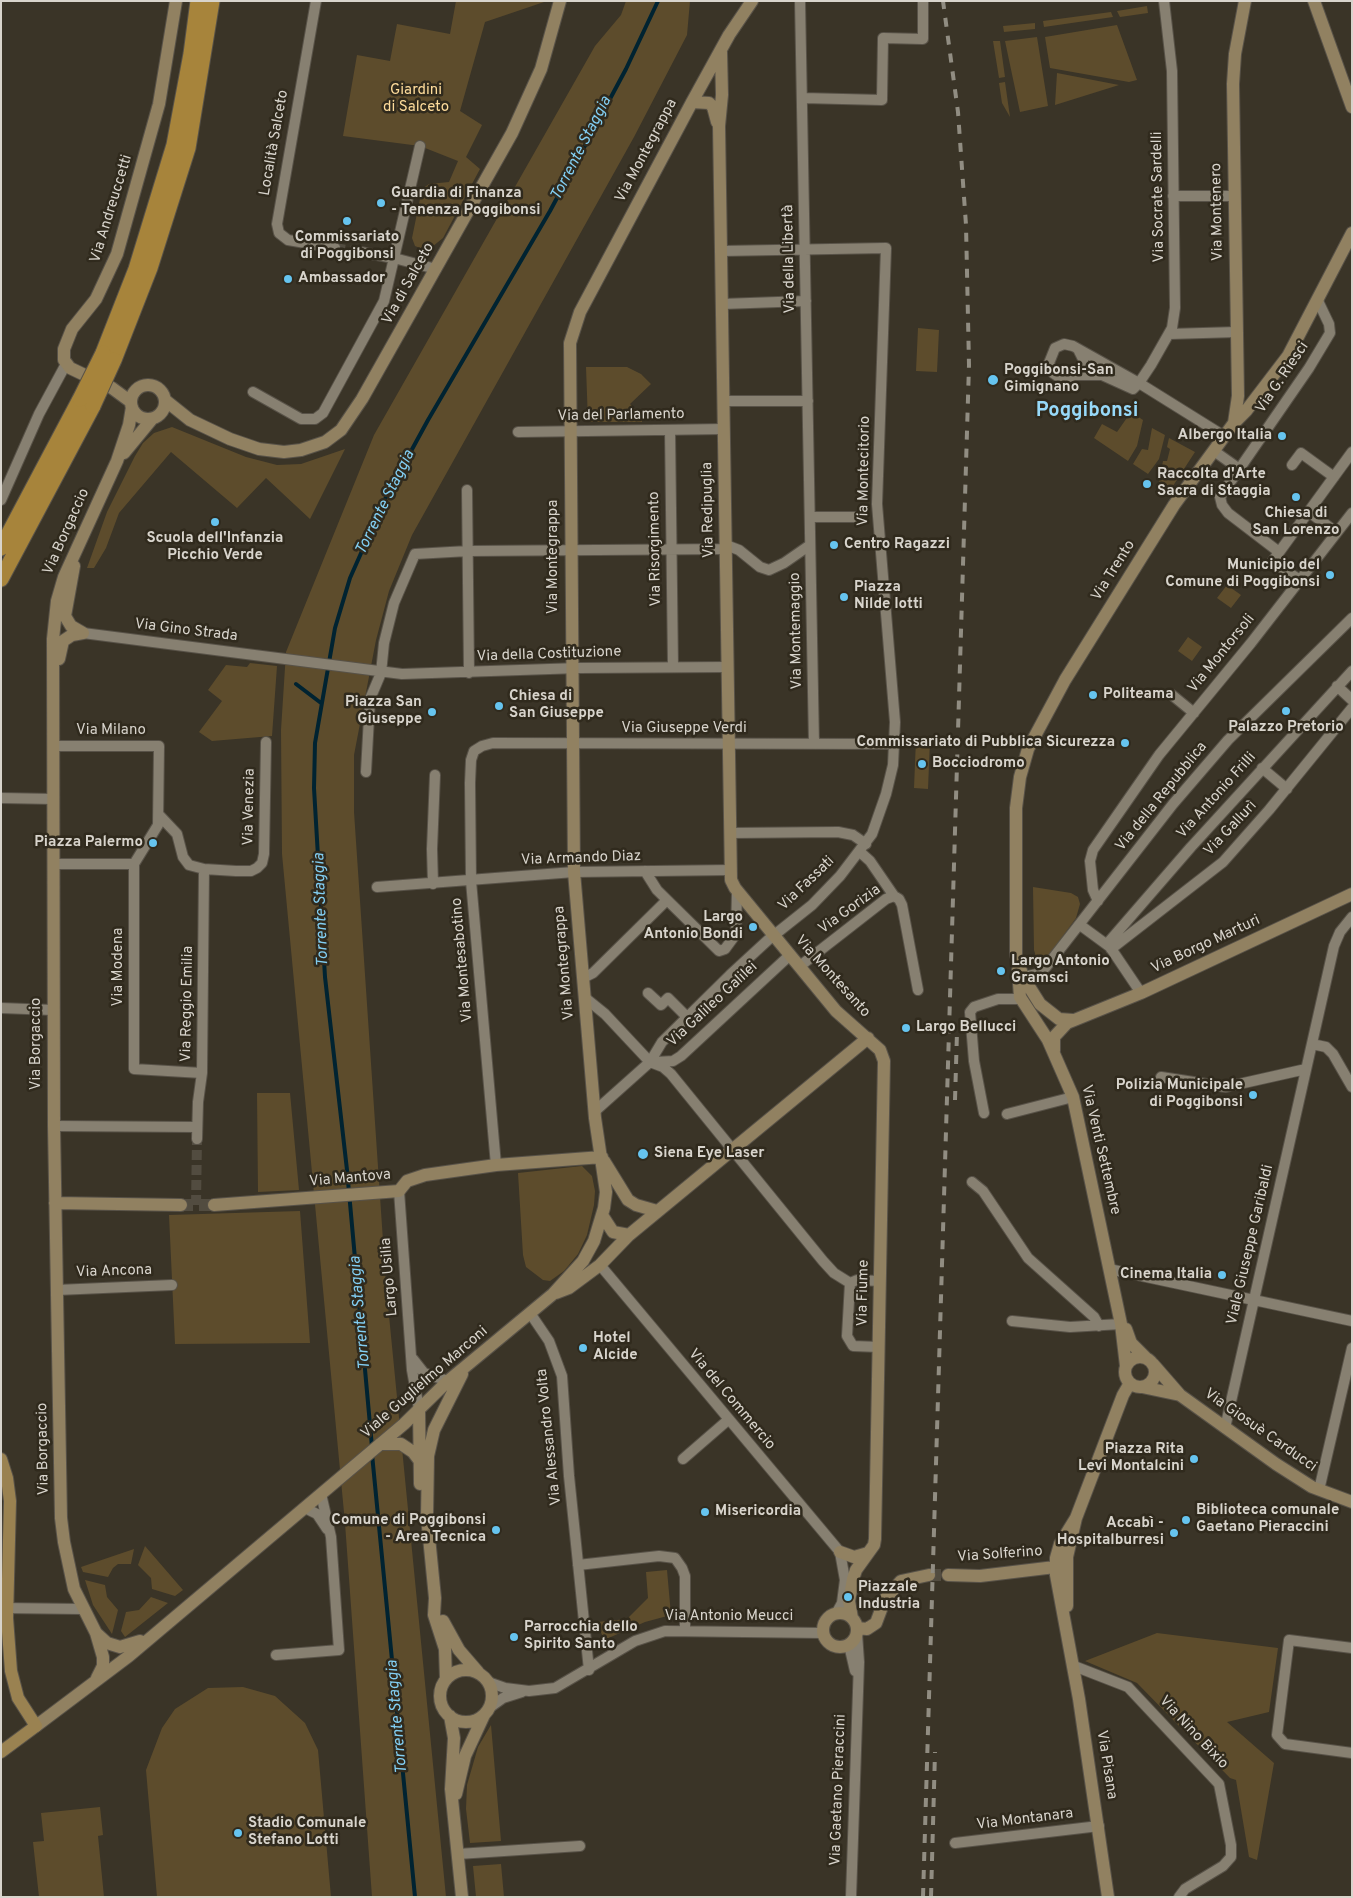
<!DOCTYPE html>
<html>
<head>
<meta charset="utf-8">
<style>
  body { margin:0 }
  #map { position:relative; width:1353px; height:1898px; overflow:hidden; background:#3a3427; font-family:Overpass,sans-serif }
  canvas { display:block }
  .frame { position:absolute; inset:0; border:2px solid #d8d4cc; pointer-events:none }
</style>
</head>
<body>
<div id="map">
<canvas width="1353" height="1898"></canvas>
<div class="frame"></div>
</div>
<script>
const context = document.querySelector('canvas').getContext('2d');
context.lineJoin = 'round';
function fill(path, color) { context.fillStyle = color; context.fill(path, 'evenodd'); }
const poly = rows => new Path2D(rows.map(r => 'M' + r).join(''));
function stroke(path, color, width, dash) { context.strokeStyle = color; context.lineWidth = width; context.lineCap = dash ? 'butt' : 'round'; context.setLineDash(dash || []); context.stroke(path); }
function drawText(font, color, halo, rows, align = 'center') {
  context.font = font + ' Overpass,sans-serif'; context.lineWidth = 5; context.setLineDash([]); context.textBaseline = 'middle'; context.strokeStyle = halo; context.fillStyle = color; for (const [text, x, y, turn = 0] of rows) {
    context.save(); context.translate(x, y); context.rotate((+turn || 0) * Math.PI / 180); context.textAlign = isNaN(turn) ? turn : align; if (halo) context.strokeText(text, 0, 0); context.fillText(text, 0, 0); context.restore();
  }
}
fill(poly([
  [456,1,547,1,485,22,460,111,482,125,466,157,480,169,443,238,427,251,415,246,412,238,422,189,429,184,449,182,458,161,420,146,343,136,357,55,390,61,397,24,450,34],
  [626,1,690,1,687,35,634,137,412,535,389,591,376,640,354,755,354,812,386,1285,446,1897,372,1897,345,1523,282,854,281,730,286,652,374,435,595,46,621,15],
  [1147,6,1148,13,1120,17,1117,11],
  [1111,12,1113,17,1044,27,1043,21],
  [1035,23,1035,29,1004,32,1003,26],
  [1117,25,1137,80,1129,82,1050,68,1045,37],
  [1037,37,1048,106,1020,112,1005,41],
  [993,41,1000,41,1005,77,999,78],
  [1057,73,1119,85,1055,105],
  [1005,82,1010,117,1002,103,999,83],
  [918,328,939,330,937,372,916,371],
  [586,367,627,367,641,374,651,384,630,404,642,416,642,422,588,422],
  [1131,412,1143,420,1137,446,1128,461,1094,438,1102,424,1117,432],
  [172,427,246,457,277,465,301,464,345,449,310,519,266,478,237,508,171,452,119,513,106,548,94,568,87,568,107,512,135,456,143,443,154,433],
  [1152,428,1165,435,1159,459,1148,474,1133,464,1142,449,1148,450],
  [1169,438,1195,452,1171,489,1159,482,1163,461,1167,461,1170,449,1167,447],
  [1227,585,1241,595,1231,608,1217,598],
  [1188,637,1202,647,1192,661,1178,651],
  [250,663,277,666,272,736,212,741,199,732,222,701,208,690,226,665,247,667],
  [916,739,930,740,928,789,914,788],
  [1033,887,1071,893,1078,897,1080,904,1076,918,1046,959,1041,960,1036,957,1034,950],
  [257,1093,290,1093,299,1190,258,1192],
  [582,1166,592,1176,595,1191,594,1205,587,1235,578,1254,564,1271,550,1281,543,1280,526,1267,523,1255,518,1173],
  [300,1211,310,1343,175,1344,169,1215],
  [145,1546,183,1590,175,1596,152,1589,151,1578,138,1565],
  [134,1549,131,1564,118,1564,113,1568,108,1577,83,1572,81,1567],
  [667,1570,671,1615,645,1622,604,1640,597,1622,627,1619,648,1598,646,1572],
  [85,1580,105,1585,107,1597,118,1610,112,1634,93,1605],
  [151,1597,168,1603,125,1637,121,1631,126,1612,139,1610],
  [1157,1633,1278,1648,1269,1712,1227,1722,1274,1763,1257,1860,1249,1857,1236,1780,1230,1778,1137,1683,1085,1661],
  [243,1687,275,1696,305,1723,318,1750,331,1897,157,1897,146,1770,162,1728,175,1709,208,1688],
  [491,1725,501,1841,470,1843,466,1809,467,1785,478,1747],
  [100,1807,103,1835,98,1836,104,1897,39,1897,33,1842,44,1841,41,1813],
  [501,1864,504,1897,476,1897,473,1866]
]), '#5d4c2c');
stroke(poly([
  [296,684,321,703],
  [372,1447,347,1170,325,977,314,788,315,743,335,628,350,578,386,497,428,420,550,211,626,69,658,1],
  [372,1454,415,1897]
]), '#002331', 4);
stroke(poly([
  [335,248,360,252],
  [196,1205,197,1139]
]), '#524c40', 10, [10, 5]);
stroke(poly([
  [181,1205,214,1205],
  [929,1575,948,1575]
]), '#524c40', 12, [12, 6]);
const street = poly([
  [316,1,277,224,279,233,288,240,335,248],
  [800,1,814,744],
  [1164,1,1172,71,1175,308,1172,328,1151,365,1139,383,1133,389,1102,375,1077,375,1062,379,1053,373,1049,363,1055,348,1064,344,1073,346,1139,383,1224,436],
  [803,98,882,100,883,38,923,39,923,1],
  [1173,196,1234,196],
  [360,252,394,258,436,269],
  [722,304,806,301],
  [1169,334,1237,332],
  [1077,375,1083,365,1083,359,1078,349],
  [253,392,301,419,315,419,323,413,384,301,420,146],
  [723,401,808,401],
  [670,430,673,667],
  [518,432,724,429],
  [1214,451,1238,468],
  [1292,465,1301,453,1334,477],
  [467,490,469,673],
  [1,500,39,414,66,364],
  [1309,512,1336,532],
  [810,517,859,517],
  [726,545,739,550,760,567,769,570,784,563,810,545],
  [1279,552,1228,513,1222,505,1220,497,1309,368,1330,333,1329,324,1318,301],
  [1300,580,1272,562,1352,452],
  [83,633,402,674,579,668,728,667],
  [1337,686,1352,700],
  [1172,695,1194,713],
  [55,746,159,746,158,825,134,864,134,1069,202,1073],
  [1262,768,1287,789],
  [366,772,370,699,381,673,384,643,394,603,415,554,468,551,726,549],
  [1,798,54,799],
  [159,815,177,834,183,857,189,865,204,869,236,871,251,871,257,868,262,863,264,854,266,742],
  [730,833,838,832,853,835,866,844],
  [860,852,870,861,894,896],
  [53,864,134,864],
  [645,871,657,890,719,951,725,949,736,934,737,891],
  [433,884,432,849,435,775],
  [377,887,574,872,731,870],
  [1098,901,1093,890,1090,861,1093,850,1159,755,1251,643,1352,513],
  [1080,925,1110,947,1141,993],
  [1107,944,1191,847,1352,671],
  [1111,949,1223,862,1269,810,1352,708],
  [800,966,886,899,894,896,899,899,902,905,918,990],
  [1023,977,1037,974,1046,967,1173,804,1228,740,1352,618],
  [583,978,593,973,666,901],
  [648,993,661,1005,668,998,687,1017],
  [584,997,605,1014,650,1062,663,1067,671,1074,823,1261,834,1273,850,1283],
  [1,1008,53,1010],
  [1312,1044,1326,1047,1333,1054,1352,1087],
  [656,1062,673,1061,681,1056,790,955],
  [1161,1077,1226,1087,1306,1069],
  [594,1112,650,1062,662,1042,730,975,768,940,812,905,840,876,872,834,886,794,893,765,895,722,877,504,886,248,721,251],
  [984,1113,974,1061,970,1012,974,1007,998,999,1021,999],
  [1007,1114,1073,1097],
  [54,1126,197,1127],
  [197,1139,198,1102,202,1073,204,869],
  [496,1165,471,881,470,783,471,760,474,751,482,746,493,743,895,744],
  [972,1182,983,1191,1028,1258,1094,1317,1099,1326],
  [399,1191,412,1370,419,1409],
  [600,1265,840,1552,845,1580,842,1603,836,1614],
  [1109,1269,1352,1321],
  [57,1290,172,1285],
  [530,1313,549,1341,562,1376,569,1476,589,1670],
  [1012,1321,1070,1327,1121,1324],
  [879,1347,853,1346,847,1336,850,1283,857,1280,880,1281],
  [413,1359,424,1373,448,1381],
  [1225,1428,1334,946,1340,932,1352,917],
  [683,1459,728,1420],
  [1319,1490,1352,1348],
  [305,1508,317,1514,327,1529],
  [578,1565,659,1556,675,1558,682,1568,685,1576,685,1630],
  [1,1608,82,1609],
  [849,1645,855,1671],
  [1352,1648,1289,1640,1277,1735,1285,1744,1352,1753],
  [276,1655,339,1650,331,1537,321,1494],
  [1074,1666,1128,1687,1219,1784,1231,1845,1231,1857,1223,1866,1185,1889,1179,1897],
  [488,1682,505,1688,529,1691,555,1688,635,1641,665,1631,823,1633],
  [489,1708,503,1698,522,1692],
  [955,1843,1099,1826],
  [458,1854,580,1846],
  [851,1897,859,1662,857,1633]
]);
const secondary = poly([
  [1314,1,1352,107],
  [721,52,722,95,719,126,731,880,735,888,836,1011,880,1050,884,1061,875,1539,874,1545,856,1570,853,1579,849,1601,852,1618],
  [692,102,709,103,713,107,717,122],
  '131 402a17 17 0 1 1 34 0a17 17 0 1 1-34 0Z',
  [165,400,190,420,230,439,259,449,284,452,301,450,325,442,341,430,362,399,512,133,541,69,560,1],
  [131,402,112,388,70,368,64,360,64,349,72,329,96,299,117,254,159,104,176,1],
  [1234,423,1238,396,1233,84,1235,54,1245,1],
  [124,453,152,419],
  [74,566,65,616,71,626,83,633],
  [59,659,63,641,72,635,83,633],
  [1018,970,1020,997,1048,1040,1073,1097,1121,1324,1126,1366],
  [1073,1020,1059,1019,1040,1004,1023,977,1016,955,1016,808,1020,777,1028,749,1065,680,1174,505,1234,423,1246,411,1288,356,1352,233],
  [1054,1051,1054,1037,1067,1023,1141,993,1352,894],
  [604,1161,628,1200,636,1205,657,1211],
  [55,1203,181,1205],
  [214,1205,399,1191,407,1181,425,1175,496,1165,602,1157],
  [602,1215,613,1232,629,1235],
  [556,1293,569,1288,600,1265,629,1235,868,1038],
  [1126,1329,1131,1343,1146,1358],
  '1125 1372a15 15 0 1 1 30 0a15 15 0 1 1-30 0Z',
  [1153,1364,1180,1395,1276,1464,1312,1487,1352,1502],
  [1142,1387,1180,1395],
  [419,1409,420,1484],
  [380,1444,401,1444,413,1452,419,1460],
  [1076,1518,1060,1544,1056,1558,1056,1575,1079,1699,1108,1897],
  [840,1552,854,1557,868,1553],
  [948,1575,980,1576,1055,1567],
  [1067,1606,1067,1557,1076,1518,1123,1395,1130,1383],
  '823 1630a17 17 0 1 1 34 0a17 17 0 1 1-34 0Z',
  [443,1621,459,1650,478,1672],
  [857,1628,867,1629,876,1623,885,1599,901,1581,929,1575],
  [96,1633,107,1643,120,1647,140,1641],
  '440 1696a26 26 0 1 1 52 0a26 26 0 1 1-52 0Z',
  [97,1678,103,1666,103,1657,96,1633,74,1589,64,1542,61,1518,54,1126,53,639,57,601,64,577,117,461,129,425,132,407],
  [446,1679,445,1649,434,1615,435,1598,427,1517,428,1456,434,1430,462,1374],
  [450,1716,454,1738,451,1789,462,1897],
  [36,1726,129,1656,404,1424,448,1381,553,1294,583,1261,594,1241,604,1208,606,1192,595,1118,574,872,570,343,580,312,692,102,729,35,752,1],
  [456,1794,465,1756,484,1715]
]);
const primary = poly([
  [1,1459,7,1478,10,1501,7,1618,11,1671,18,1698,36,1726,1,1752]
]);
const highway = poly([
  [103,353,136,269,174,145,191,54,198,1],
  [114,360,150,268,188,148,212,1],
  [1,548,80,399],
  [1,579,93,406]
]);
stroke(street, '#585248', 12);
stroke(secondary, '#585248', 14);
stroke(primary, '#585248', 14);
stroke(highway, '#585248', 17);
stroke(street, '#878071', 10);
stroke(secondary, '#918161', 12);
stroke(primary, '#9a8251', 12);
stroke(highway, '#a7843b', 15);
stroke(poly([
  [955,1100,957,1032],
  [923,1897,969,365,966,225,958,112,943,1],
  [931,1897,935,1752]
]), '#918d82', 4, [9, 9]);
const highwayBridge = poly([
  [80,399,103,353],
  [93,406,114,360]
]);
stroke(highwayBridge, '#585248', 17, []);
stroke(highwayBridge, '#a7843b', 15);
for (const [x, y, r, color] of [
  [381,203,5,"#66c4ef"],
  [347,221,5,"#66c4ef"],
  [288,279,5,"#66c4ef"],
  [993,380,6,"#66c4ef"],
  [1282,436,5,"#66c4ef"],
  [1147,484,5,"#66c4ef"],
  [1296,497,5,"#66c4ef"],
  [215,522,5,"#66c4ef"],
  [834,545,5,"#66c4ef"],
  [1330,575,5,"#66c4ef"],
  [844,597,5,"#66c4ef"],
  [1093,695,5,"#66c4ef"],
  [499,706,5,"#66c4ef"],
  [1286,711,5,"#66c4ef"],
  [432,712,5,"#66c4ef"],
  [1125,743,5,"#66c4ef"],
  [922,764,5,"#66c4ef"],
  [153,843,5,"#66c4ef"],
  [753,927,5,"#66c4ef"],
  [1001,971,5,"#66c4ef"],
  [906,1028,5,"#66c4ef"],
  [1253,1095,5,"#66c4ef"],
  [643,1154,6,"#66c4ef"],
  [1222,1275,5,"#66c4ef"],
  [583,1348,5,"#66c4ef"],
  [1194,1459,5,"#66c4ef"],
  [705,1512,5,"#66c4ef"],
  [1186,1520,5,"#66c4ef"],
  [496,1530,5,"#66c4ef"],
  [1174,1533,5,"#66c4ef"],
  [848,1597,5,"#66c4ef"],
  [514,1637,5,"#66c4ef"],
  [238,1833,5,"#66c4ef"]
]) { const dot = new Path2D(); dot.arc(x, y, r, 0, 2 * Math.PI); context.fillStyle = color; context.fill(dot); stroke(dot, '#302a1d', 2); }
drawText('15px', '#fedc9b', '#302a1d', [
  ["Giardini",416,91],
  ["di Salceto",416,108]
]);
drawText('15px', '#d8d4cc', '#302a1d', [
  ["Località Salceto",275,143,-80],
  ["Via Montegrappa",647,151,-62],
  ["Via Socrate Sardelli",1159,197,-91],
  ["Via Andreuccetti",112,209,-73],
  ["Via Montenero",1218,212,-91],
  ["Via della Libertà",790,259,-91],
  ["Via di Salceto",409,284,-61],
  ["Via G. Riesci",1283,378,-56],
  ["Via del Parlamento",621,416,-1],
  ["Via Montecitorio",865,471,-89],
  ["Via Redipuglia",709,510,-91],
  ["Via Borgaccio",67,532,-66],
  ["Via Risorgimento",656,549,-91],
  ["Via Montegrappa",554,557,-90],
  ["Via Trento",1114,571,-58],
  ["Via Gino Strada",186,631,7],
  ["Via Montemaggio",797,631,-91],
  ["Via Montorsoli",1222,654,-51],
  ["Via della Costituzione",549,655,-2],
  ["Via Giuseppe Verdi",684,729],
  ["Via Milano",111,731],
  ["Via Antonio Frilli",1217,796,-48],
  ["Via della Repubblica",1162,797,-51],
  ["Via Venezia",250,807,-89],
  ["Via Gallurì",1231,829,-47],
  ["Via Armando Diaz",581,859,-2],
  ["Via Fassati",807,884,-44],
  ["Via Gorizia",850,910,-36],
  ["Via Borgo Marturi",1206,945,-25],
  ["Via Montesabotino",463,960,-95],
  ["Via Montegrappa",565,963,-95],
  ["Via Modena",119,967,-90],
  ["Via Montesanto",832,977,48],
  ["Via Reggio Emilia",188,1004,-89],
  ["Via Galileo Galilei",713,1005,-43],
  ["Via Borgaccio",37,1044,-90],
  ["Via Venti Settembre",1100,1150,77],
  ["Via Mantova",350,1179,-5],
  ["Viale Giuseppe Garibaldi",1251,1245,-77],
  ["Via Ancona",114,1272,-2],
  ["Largo Usilia",390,1277,-95],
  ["Via Fiume",864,1293,-89],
  ["Viale Guglielmo Marconi",425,1383,-41],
  ["Via del Commercio",731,1400,50],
  ["Via Giosuè Carducci",1260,1431,35],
  ["Via Alessandro Volta",550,1437,-96],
  ["Via Borgaccio",44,1449,-91],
  ["Via Solferino",1000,1555,-4],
  ["Via Antonio Meucci",729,1617],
  ["Via Nino Bixio",1193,1733,47],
  ["Via Pisana",1106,1765,81],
  ["Via Gaetano Pieraccini",839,1790,-88],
  ["Via Montanara",1025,1820,-7]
]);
drawText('bold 15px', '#d8d4cc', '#302a1d', [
  ["Guardia di Finanza",391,194],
  ["- Tenenza Poggibonsi",391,211],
  ["Commissariato",347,238,"center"],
  ["di Poggibonsi",347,255,"center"],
  ["Ambassador",298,279],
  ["Poggibonsi-San",1004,371],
  ["Gimignano",1004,388],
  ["Albergo Italia",1272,436,"right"],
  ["Raccolta d'Arte",1157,475],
  ["Sacra di Staggia",1157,492],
  ["Chiesa di",1296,514,"center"],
  ["San Lorenzo",1296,531,"center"],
  ["Scuola dell'Infanzia",215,539,"center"],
  ["Picchio Verde",215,556,"center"],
  ["Centro Ragazzi",844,545],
  ["Municipio del",1320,566,"right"],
  ["Comune di Poggibonsi",1320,583,"right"],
  ["Piazza",854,588],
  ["Nilde Iotti",854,605],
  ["Politeama",1103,695],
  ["Chiesa di",509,697],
  ["San Giuseppe",509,714],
  ["Piazza San",422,703,"right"],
  ["Giuseppe",422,720,"right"],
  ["Palazzo Pretorio",1286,728,"center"],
  ["Commissariato di Pubblica Sicurezza",1115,743,"right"],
  ["Bocciodromo",932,764],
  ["Piazza Palermo",143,843,"right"],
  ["Largo",743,918,"right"],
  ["Antonio Bondi",743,935,"right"],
  ["Largo Antonio",1011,962],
  ["Gramsci",1011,979],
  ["Largo Bellucci",916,1028],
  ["Polizia Municipale",1243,1086,"right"],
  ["di Poggibonsi",1243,1103,"right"],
  ["Siena Eye Laser",654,1154],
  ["Cinema Italia",1212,1275,"right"],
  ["Hotel",593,1339],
  ["Alcide",593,1356],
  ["Piazza Rita",1184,1450,"right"],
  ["Levi Montalcini",1184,1467,"right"],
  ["Biblioteca comunale",1196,1511],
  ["Gaetano Pieraccini",1196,1528],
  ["Misericordia",715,1512],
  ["Comune di Poggibonsi",486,1521,"right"],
  ["- Area Tecnica",486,1538,"right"],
  ["Accabì -",1164,1524,"right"],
  ["Hospitalburresi",1164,1541,"right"],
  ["Piazzale",858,1588],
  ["Industria",858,1605],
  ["Parrocchia dello",524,1628],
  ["Spirito Santo",524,1645],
  ["Stadio Comunale",248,1824],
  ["Stefano Lotti",248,1841]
], 'left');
drawText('italic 16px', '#82cef2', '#302a1d', [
  ["Torrente Staggia",582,149,-63],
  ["Torrente Staggia",386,503,-64],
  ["Torrente Staggia",322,910,-92],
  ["Torrente Staggia",361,1313,-95],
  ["Torrente Staggia",398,1717,-95]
]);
drawText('bold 20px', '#97d9f9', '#302a1d', [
  ["Poggibonsi",1087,412]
]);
</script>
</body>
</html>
